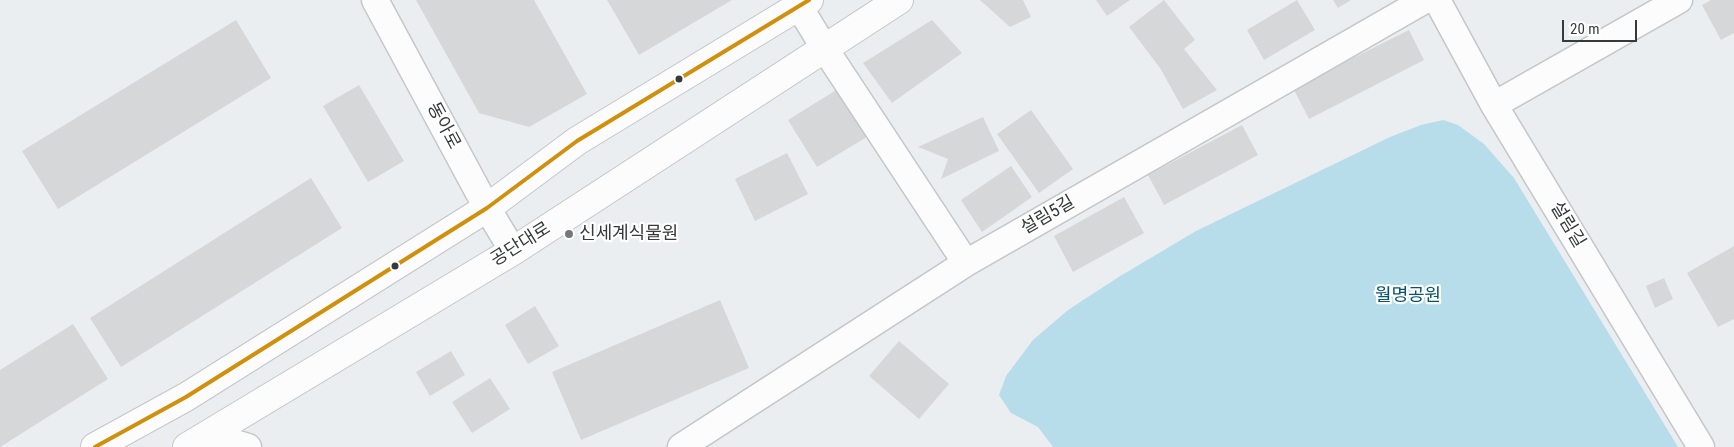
<!DOCTYPE html>
<html>
<head>
<meta charset="utf-8">
<style>
  body { margin:0 }
  #map { position:relative; width:1734px; height:447px; overflow:hidden; background:#ebeef0; font-family:"Roboto Condensed",sans-serif }
  canvas { display:block }
  .scale { position:absolute; left:1562px; top:20px; width:75px; height:22px; box-sizing:border-box; border:2px solid #373a3b; border-top:0; padding-left:6px; font-size:15px; line-height:18px; white-space:nowrap; color:#373a3b; -webkit-text-stroke:4px #fff; paint-order:stroke }
</style>
</head>
<body>
<div id="map">
<canvas width="1734" height="447"></canvas>
<div class="scale">20 m</div>
</div>
<script>
const context = document.querySelector('canvas').getContext('2d');
context.lineJoin = 'round';
function fill(path, color) { context.fillStyle = color; context.fill(path, 'evenodd'); }
const poly = rows => new Path2D(rows.map(r => 'M' + r).join(''));
function stroke(path, color, width, dash) { context.strokeStyle = color; context.lineWidth = width; context.lineCap = dash ? 'butt' : 'round'; context.setLineDash(dash || []); context.stroke(path); }
function drawText(font, color, halo, rows, align = 'center') {
  context.font = font + ' "Roboto Condensed","Noto Sans KR",sans-serif'; context.lineWidth = 4.5; context.setLineDash([]); context.textBaseline = 'middle'; context.strokeStyle = halo; context.fillStyle = color; for (const [text, x, y, turn = 0] of rows) {
    context.save(); context.translate(x, y); context.rotate((+turn || 0) * Math.PI / 180); context.textAlign = isNaN(turn) ? turn : align; if (halo) context.strokeText(text, 0, 0); context.fillText(text, 0, 0); context.restore();
  }
}
fill(poly([
  [1443,120,1458,125,1484,144,1514,178,1678,447,1053,447,1038,427,1011,413,999,395,1006,376,1033,340,1068,310,1117,278,1196,231,1390,137,1421,125]
]), '#b7dcea');
fill(poly([
  [416,0,534,0,587,94,529,127,479,113],
  [607,0,732,0,639,55],
  [980,0,1023,0,1031,17,1010,27],
  [1096,0,1130,0,1107,16],
  [1164,0,1195,40,1184,49,1217,90,1183,109,1160,68,1129,27],
  [1297,0,1315,30,1264,60,1247,30],
  [1333,0,1351,0,1338,8],
  [1711,0,1734,0,1734,33,1721,40,1702,5],
  [236,20,271,78,58,209,22,151],
  [932,20,962,53,892,103,863,63],
  [1409,30,1424,60,1309,119,1293,88],
  [359,85,404,161,368,182,323,106],
  [838,89,867,137,817,167,788,120],
  [1031,110,1073,169,1039,193,997,134],
  [983,117,999,151,941,179,948,159,918,147],
  [1242,125,1258,155,1164,205,1148,175],
  [787,153,808,194,755,221,735,179],
  [1011,166,1032,197,982,232,961,200],
  [311,178,342,228,121,367,90,318],
  [1124,197,1144,233,1073,272,1054,236],
  [1734,246,1734,319,1718,327,1687,273],
  [1664,278,1673,299,1655,308,1646,286],
  [720,300,749,368,581,440,552,372],
  [535,306,559,346,528,364,505,325],
  [73,324,108,379,0,447,0,370],
  [899,341,949,384,919,419,869,376],
  [451,351,465,375,430,396,416,372],
  [490,378,510,409,472,433,452,402]
]), '#d5d7d9');
const minor = poly([
  [375,0,487,208,513,251],
  [795,0,825,49,966,263],
  [1437,0,1494,105,1701,447],
  [1494,105,1679,0],
  [209,435,248,447],
  [681,447,966,263,1425,0]
]);
const tertiary = poly([
  [95,447,186,397,487,208,577,141,809,0],
  [187,447,513,251,899,0]
]);
stroke(minor, '#c4c6c7', 29);
stroke(tertiary, '#c4c6c7', 30);
stroke(minor, '#fcfcfd', 26);
stroke(tertiary, '#fcfcfd', 28);
stroke(poly([
  [95,447,186,397,487,208,577,141,809,0]
]), '#d1900c', 4);
for (const [x, y, r, color] of [
  [679,79,4.5,"#373a3b"],
  [569,234,5,"#76797a"],
  [395,266,4.5,"#373a3b"]
]) { const dot = new Path2D(); dot.arc(x, y, r, 0, 2 * Math.PI); context.fillStyle = color; context.fill(dot); stroke(dot, '#fff', 2); }
drawText('18px', '#373a3b', '#fff', [
  ["동아로",443,126,62],
  ["설림5길",1048,216,-30],
  ["설림길",1567,225,59],
  ["공단대로",521,245,-32]
]);
drawText('18px', '#373a3b', '#fff', [
  ["신세계식물원",579,234]
], 'left');
drawText('18px', '#05556d', '#fff', [
  ["월명공원",1408,296]
]);
</script>
</body>
</html>
